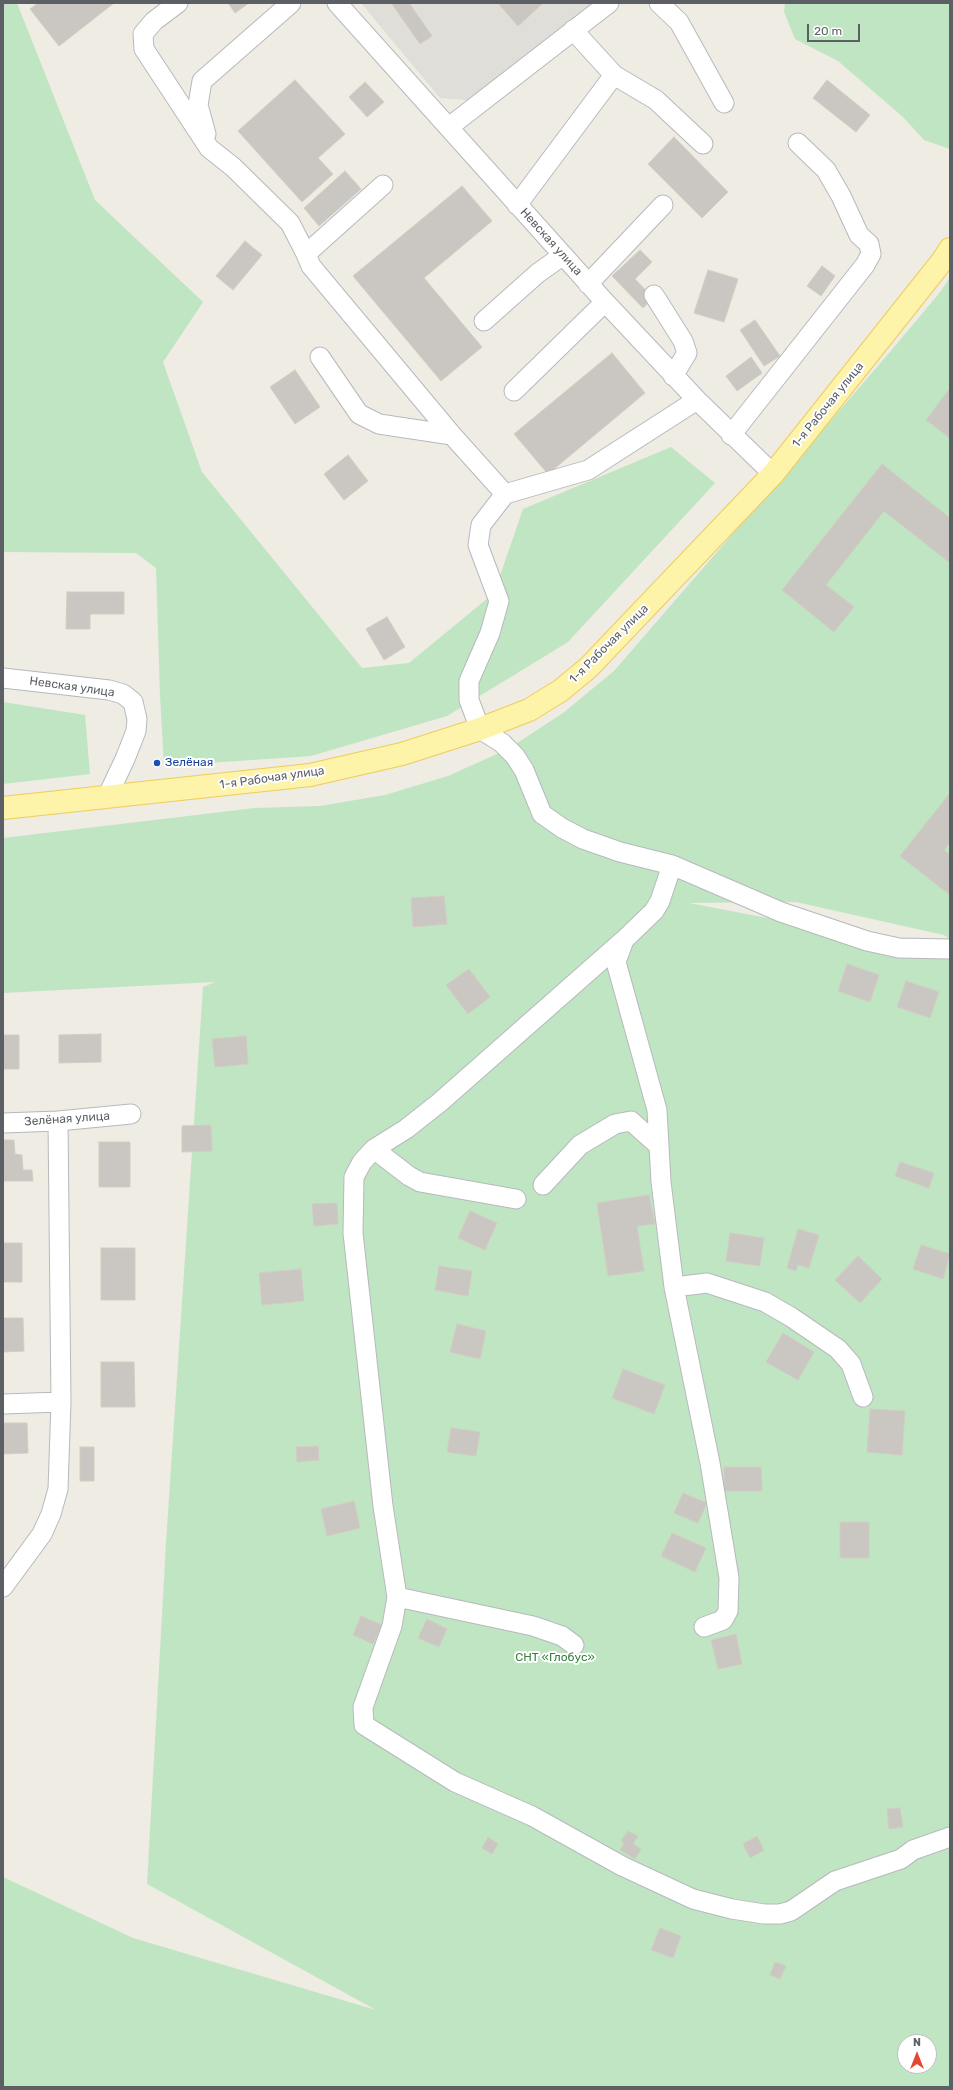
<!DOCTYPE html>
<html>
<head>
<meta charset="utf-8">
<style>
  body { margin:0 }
  #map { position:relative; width:953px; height:2090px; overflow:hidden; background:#eeece3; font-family:Rubik,sans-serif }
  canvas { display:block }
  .frame { position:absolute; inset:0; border:4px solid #5c5f64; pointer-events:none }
  .north { position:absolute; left:897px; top:2034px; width:40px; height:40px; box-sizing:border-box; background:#fff; border:1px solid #bebfc1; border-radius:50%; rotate:0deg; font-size:11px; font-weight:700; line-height:16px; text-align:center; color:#5c5f64 }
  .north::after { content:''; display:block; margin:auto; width:14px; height:18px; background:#e64732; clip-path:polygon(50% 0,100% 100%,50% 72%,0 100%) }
  .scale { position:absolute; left:807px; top:24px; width:53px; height:18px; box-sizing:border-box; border:2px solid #5c5f64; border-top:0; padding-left:5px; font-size:12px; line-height:14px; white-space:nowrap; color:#5c5f64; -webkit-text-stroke:3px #fff; paint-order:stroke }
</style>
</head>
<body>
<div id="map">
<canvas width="953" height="2090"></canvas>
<div class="frame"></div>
<div class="north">N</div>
<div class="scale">20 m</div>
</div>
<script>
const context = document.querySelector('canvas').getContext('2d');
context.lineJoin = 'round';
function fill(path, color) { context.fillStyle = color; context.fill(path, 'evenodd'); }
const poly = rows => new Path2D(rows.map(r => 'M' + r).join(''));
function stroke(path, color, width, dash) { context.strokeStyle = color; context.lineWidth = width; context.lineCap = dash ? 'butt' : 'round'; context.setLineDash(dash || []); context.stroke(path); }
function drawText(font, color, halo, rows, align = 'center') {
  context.font = font + ' Rubik,sans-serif'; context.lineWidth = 4; context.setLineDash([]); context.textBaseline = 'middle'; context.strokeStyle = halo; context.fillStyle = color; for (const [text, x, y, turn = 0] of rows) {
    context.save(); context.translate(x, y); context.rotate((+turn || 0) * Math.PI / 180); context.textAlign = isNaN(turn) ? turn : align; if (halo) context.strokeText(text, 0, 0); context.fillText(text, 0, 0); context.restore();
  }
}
fill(poly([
  [361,3,593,3,478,101,440,98]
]), '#e0ded8');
fill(poly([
  [3,3,17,3,95,200,203,302,163,362,202,472,362,668,409,663,494,593,523,509,671,447,715,483,568,642,447,716,311,756,164,766,160,695,156,568,136,553,3,552],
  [785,3,950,3,950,149,924,140,903,117,838,61,795,39,784,12],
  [950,277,950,940,944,935,796,902,689,903,950,953,950,2087,3,2087,3,1877,133,1938,376,2010,147,1884,166,1543,203,987,215,982,3,993,3,838,255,808,320,806,385,795,448,776,508,749,563,713,614,671,890,352,941,291],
  [905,2042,929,2042,929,2066,905,2066],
  [3,702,85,715,90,774,3,784]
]), '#c0e5c2');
const building = poly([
  [38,3,114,3,59,46,30,9,38,3],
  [228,3,249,3,235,13,228,3],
  [393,3,409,3,432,36,420,44,392,4,393,3],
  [498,3,541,3,542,4,518,26,498,3],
  [295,80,345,134,318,158,333,174,302,202,238,131,295,80],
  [827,80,870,115,856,132,813,98,827,80],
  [365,82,384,102,367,117,349,97,365,82],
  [674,137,728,192,702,218,648,164,674,137],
  [345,171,361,189,319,226,304,208,345,171],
  [462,186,492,221,424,278,482,347,441,381,353,276,462,186],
  [245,241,262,255,233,290,216,276,245,241],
  [640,250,652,262,635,279,653,298,643,308,612,276,640,250],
  [822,266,835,276,821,296,807,286,822,266],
  [708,270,738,279,724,322,694,313,708,270],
  [755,320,780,356,764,366,740,330,755,320],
  [612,353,645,393,548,474,514,434,612,353],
  [751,357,762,373,737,391,726,376,751,357],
  [295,370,320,407,295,424,270,387,295,370],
  [950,388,950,438,926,420,950,388],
  [348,455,368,481,344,500,324,474,348,455],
  [882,464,950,518,950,563,884,511,826,585,854,607,834,632,782,590,882,464],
  [67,592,124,592,124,614,90,614,90,629,66,629,67,592],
  [387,617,405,647,384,660,366,629,387,617],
  [950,793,950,842,944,850,950,855,950,895,900,856,950,793],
  [444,896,447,924,413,927,411,898,444,896],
  [847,964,879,975,870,1002,838,991,847,964],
  [469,969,490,997,468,1014,446,985,469,969],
  [906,981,939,992,930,1018,897,1007,906,981],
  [101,1034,101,1062,59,1063,59,1035,101,1034],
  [3,1035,19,1035,19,1069,3,1069,3,1035],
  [246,1036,248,1064,215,1067,212,1039,246,1036],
  [211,1125,212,1151,182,1152,182,1126,211,1125],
  [3,1140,14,1140,15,1154,22,1155,23,1170,32,1170,33,1181,3,1181,3,1140],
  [99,1142,130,1142,130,1187,99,1187,99,1142],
  [900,1162,934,1173,929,1188,895,1176,900,1162],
  [649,1195,655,1224,637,1226,644,1271,608,1276,597,1203,649,1195],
  [337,1203,338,1224,314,1226,312,1204,337,1203],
  [470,1211,497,1223,485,1250,458,1238,470,1211],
  [798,1229,819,1235,809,1268,798,1265,796,1271,787,1268,798,1229],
  [730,1233,764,1238,760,1266,726,1261,730,1233],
  [3,1243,22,1243,22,1282,3,1282,3,1243],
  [921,1245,950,1254,943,1279,913,1269,921,1245],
  [101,1248,135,1248,135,1300,101,1300,101,1248],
  [858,1256,882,1279,860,1303,835,1280,858,1256],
  [439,1266,472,1271,468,1296,435,1290,439,1266],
  [301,1269,304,1301,262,1305,259,1273,301,1269],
  [3,1318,23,1318,24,1351,3,1352,3,1318],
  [457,1324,486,1331,480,1359,450,1352,457,1324],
  [783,1333,814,1352,798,1380,766,1362,783,1333],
  [101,1362,134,1362,135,1407,101,1407,101,1362],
  [623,1369,665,1385,654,1414,612,1398,623,1369],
  [870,1409,905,1411,902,1455,867,1452,870,1409],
  [3,1423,27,1423,28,1453,3,1454,3,1423],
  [451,1428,480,1432,476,1456,447,1452,451,1428],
  [318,1446,319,1460,297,1462,296,1447,318,1446],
  [80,1447,94,1447,94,1481,80,1481,80,1447],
  [724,1467,761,1467,762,1491,724,1491,724,1467],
  [683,1493,707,1503,698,1523,674,1513,683,1493],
  [354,1501,360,1528,327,1536,321,1509,354,1501],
  [840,1522,869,1522,869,1558,840,1558,840,1522],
  [672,1533,706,1548,695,1572,661,1556,672,1533],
  [361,1616,382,1625,373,1644,353,1635,361,1616],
  [427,1619,447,1629,439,1647,418,1638,427,1619],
  [736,1634,742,1664,718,1669,711,1640,736,1634],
  [900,1808,903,1827,889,1829,887,1809,900,1808],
  [628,1831,638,1836,633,1844,641,1849,635,1859,620,1850,624,1843,621,1841,628,1831],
  [757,1836,764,1850,750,1858,743,1844,757,1836],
  [488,1837,498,1844,492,1854,482,1848,488,1837],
  [660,1928,681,1936,673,1958,651,1950,660,1928],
  [775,1962,786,1966,780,1979,770,1975,775,1962]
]);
fill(building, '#cac6c1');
stroke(building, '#d2cec2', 1);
const minor = poly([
  [178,3,154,21,143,34,144,49,209,148,233,167,290,223,306,254],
  [337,3,605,302,697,400,773,474],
  [659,3,679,22,724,103],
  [573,30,614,75,656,100,703,144],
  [449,127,609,3],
  [206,134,198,105,202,81,291,3],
  [383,185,306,254,311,266,452,435,505,494,481,525,478,545,499,601,490,633,469,681,469,700,480,729,502,743,515,756,524,770,542,814,562,828,583,839,620,852,672,865,781,912,867,941,899,948,950,949],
  [517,205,614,75],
  [588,284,663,205],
  [654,295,683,341,687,353,673,376],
  [484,321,538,273,562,256],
  [320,357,359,414,379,424,452,435],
  [514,391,605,302],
  [731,435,865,265,871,254,869,244,859,235,841,196,826,170,798,143],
  [505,494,588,470,697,400],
  [3,678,109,690,123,694,133,702,137,719,136,731,125,759,107,797],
  [672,865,660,901,654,911,624,940,439,1103,406,1129,374,1149,362,1162,354,1177,353,1233,383,1506,397,1597,392,1626,363,1707,364,1725,455,1782,532,1816,622,1866,693,1899,732,1909,764,1914,780,1914,791,1911,835,1881,901,1859,913,1850,950,1837],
  [624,940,616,962,657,1110,661,1182,674,1287,710,1463,729,1578,728,1611,723,1620,704,1627],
  [3,1123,58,1121,131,1114],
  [374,1149,409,1176,420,1182,516,1199],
  [543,1185,580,1145,615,1124,631,1121,659,1146],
  [674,1287,707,1283,765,1302,791,1317,838,1349,851,1364,863,1397],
  [3,1404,61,1402],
  [3,1587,42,1534,51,1514,58,1489,61,1402,58,1121],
  [397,1597,533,1626,562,1636,574,1645]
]);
const major = poly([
  [3,808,310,775,402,754,480,729,529,710,560,691,588,668,773,474,943,260,950,249]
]);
stroke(minor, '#b6b9bd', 21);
stroke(major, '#efcc5c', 24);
stroke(minor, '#fff', 19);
stroke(major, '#fdf3a9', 22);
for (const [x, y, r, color] of [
  [157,763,4,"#1a4fb4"]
]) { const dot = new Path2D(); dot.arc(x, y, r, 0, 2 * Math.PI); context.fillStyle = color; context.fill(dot); stroke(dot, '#fff', 1.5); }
drawText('12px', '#5c5f64', '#fff', [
  ["Невская улица",551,242,48],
  ["1-я Рабочая улица",828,405,-51],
  ["1-я Рабочая улица",609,644,-45],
  ["Невская улица",72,687,8],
  ["1-я Рабочая улица",272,778,-8],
  ["Зелёная улица",67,1119,-4]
]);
drawText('12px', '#164399', '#fff', [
  ["Зелёная",165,763]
], 'left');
drawText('12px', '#35813d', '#fff', [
  ["СНТ «Глобус»",555,1658]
]);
</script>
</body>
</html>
